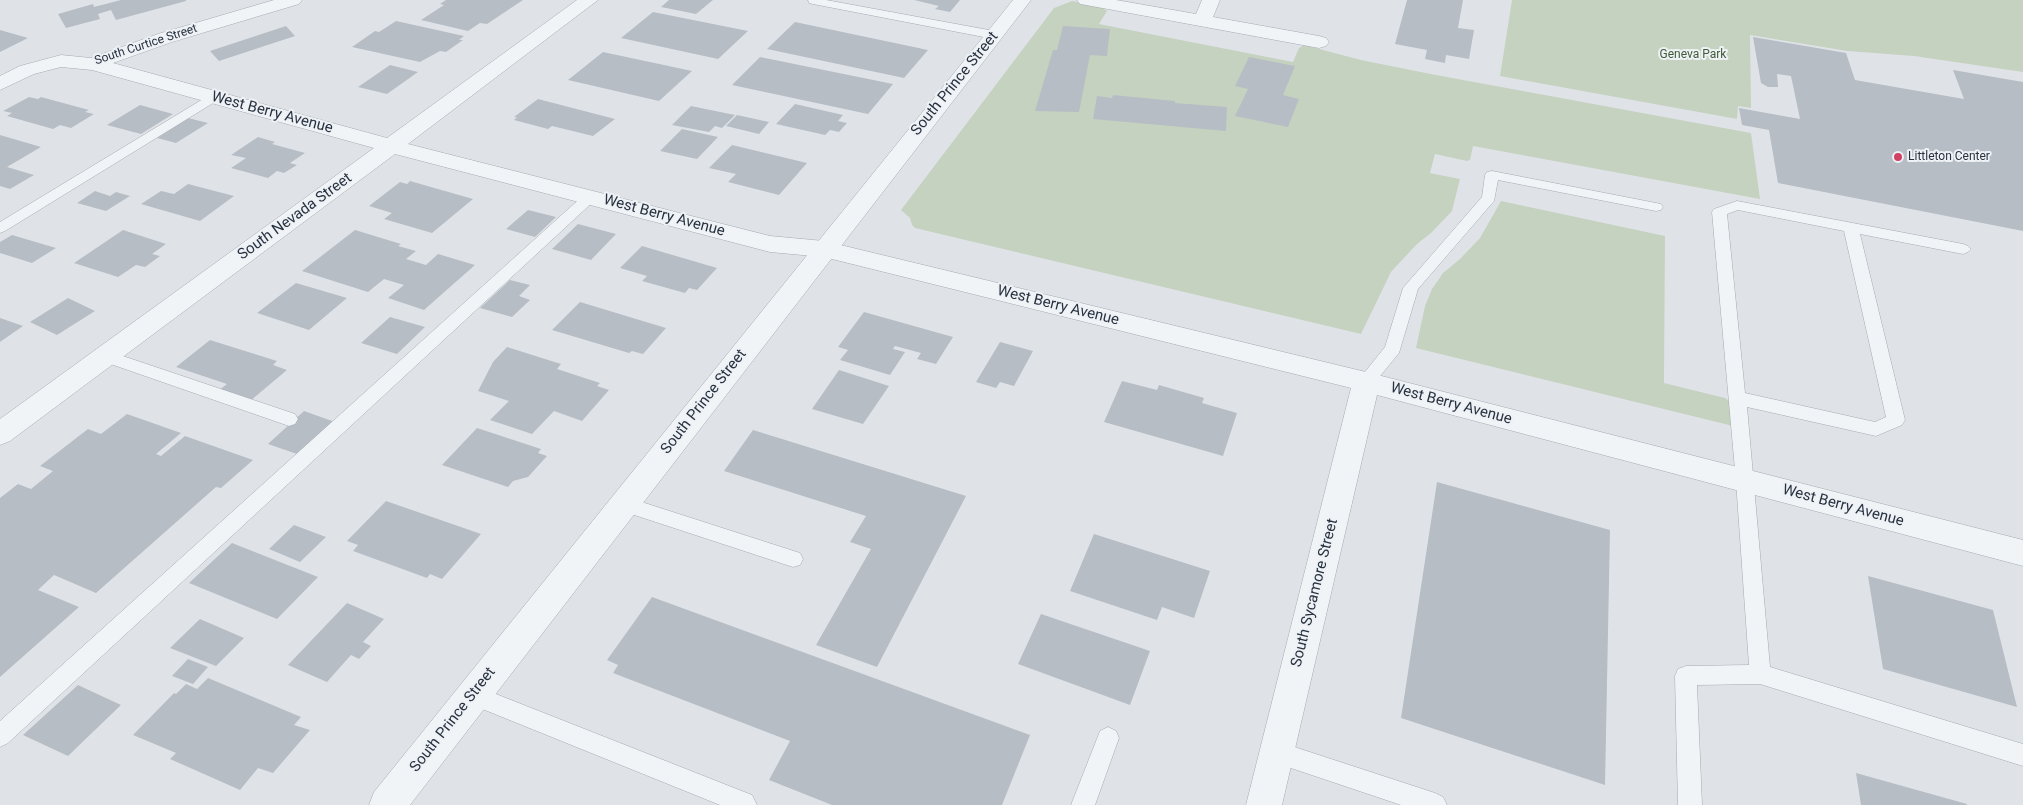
<!DOCTYPE html>
<html>
<head>
<meta charset="utf-8">
<style>
  body { margin:0 }
  canvas { display:block; background:#dfe3e8 }
</style>
</head>
<body>
<canvas width="2023" height="805"></canvas>
<script>
const context = document.querySelector('canvas').getContext('2d');
context.lineJoin = 'round';
function fill(path, color) { context.fillStyle = color; context.fill(path, 'evenodd'); }
const poly = rows => new Path2D(rows.map(r => 'M' + r).join(''));
function stroke(path, color, width, dash) { context.strokeStyle = color; context.lineWidth = width; context.lineCap = dash ? 'butt' : 'round'; context.setLineDash(dash || []); context.stroke(path); }
function drawText(font, color, halo, rows, align = 'center') {
  context.font = font + ' Roboto,sans-serif'; context.lineWidth = 4; context.setLineDash([]); context.textBaseline = 'middle'; context.strokeStyle = halo; context.fillStyle = color; for (const [text, x, y, turn = 0] of rows) {
    context.save(); context.translate(x, y); context.rotate((+turn || 0) * Math.PI / 180); context.textAlign = isNaN(turn) ? turn : align; if (halo) context.strokeText(text, 0, 0); context.fillText(text, 0, 0); context.restore();
  }
}
fill(poly([
  [1512,0,2023,0,2023,72,1914,56,1847,51,1750,35,1751,108,1738,106,1737,119,1500,76],
  [1072,1,1101,7,1107,11,1099,24,1293,62,1299,48,1304,45,1361,60,1436,75,1751,133,1760,199,1473,146,1470,160,1467,161,1435,154,1430,173,1460,179,1452,211,1431,233,1417,244,1391,272,1361,334,915,228,912,225,910,218,901,210,1054,8],
  [1501,201,1665,236,1664,383,1725,398,1730,402,1737,427,1416,348,1425,306,1432,289,1443,273,1460,259,1480,238]
]), '#c6d2c0');
fill(poly([
  [121,0,186,0,186,1,116,20,111,10,98,14,100,19,66,28,58,14,93,4,94,7],
  [446,0,523,0,487,24,480,23,468,31,421,20,444,5,440,4],
  [669,0,713,0,696,14,661,7],
  [914,0,960,0,950,12,935,9,939,6],
  [1407,0,1463,0,1458,28,1474,30,1469,59,1446,55,1445,63,1425,59,1427,50,1395,44],
  [653,12,748,31,718,59,621,38],
  [396,21,464,36,459,40,463,40,446,52,440,51,420,62,352,47,375,31,379,32],
  [795,22,928,50,904,78,767,49],
  [286,26,295,36,219,61,210,51],
  [1063,26,1110,29,1107,56,1090,55,1079,112,1035,111,1053,50,1057,50],
  [0,30,28,38,0,52],
  [1753,37,1846,53,1855,80,1964,99,1953,70,2023,82,2023,231,1778,183,1769,130,1742,125,1739,108,1800,119,1791,76,1777,74,1778,87,1768,87,1761,83],
  [603,52,692,71,659,101,568,80],
  [760,57,893,84,868,114,732,85],
  [1249,57,1295,66,1283,95,1299,99,1288,127,1235,116,1248,89,1235,86],
  [390,65,418,72,387,94,358,87],
  [1113,95,1175,101,1175,103,1227,107,1226,131,1093,119,1097,96,1112,98],
  [29,97,38,99,41,97,89,110,85,112,94,114,71,128,60,125,53,129,7,116,12,113,3,111],
  [538,99,615,119,593,136,552,126,548,129,514,120,517,117,514,117],
  [795,104,843,115,838,121,847,123,839,132,830,130,825,135,776,124],
  [140,105,173,114,141,134,107,125],
  [691,106,735,115,722,128,715,126,709,132,672,125],
  [737,115,769,122,759,134,726,126],
  [188,118,208,123,176,143,157,138],
  [682,129,718,137,697,159,660,151],
  [0,135,41,147,7,167,34,175,10,189,0,186],
  [258,137,275,142,272,144,305,153,290,163,297,165,284,173,277,171,268,178,231,168,246,158,231,155],
  [732,145,807,163,779,195,728,182,736,174,709,168],
  [410,181,473,199,432,233,384,219,392,213,369,206,400,182,407,184],
  [188,184,234,196,200,221,141,204,161,191,174,194],
  [95,191,110,196,116,192,130,196,106,211,77,203],
  [528,210,556,217,535,237,506,229],
  [578,224,616,234,591,260,552,249],
  [123,230,166,244,152,254,160,256,145,267,136,265,118,277,74,263],
  [355,230,401,244,398,246,416,251,406,259,426,265,438,254,475,265,424,310,388,298,404,285,384,279,368,292,302,271],
  [12,235,56,248,32,263,0,253,0,242],
  [642,246,717,268,697,290,689,288,685,293,642,281,647,276,620,268],
  [510,280,530,285,519,296,530,300,512,317,480,308],
  [296,283,347,298,309,330,257,313],
  [68,298,95,311,57,335,30,322],
  [580,302,666,328,643,354,632,351,629,353,552,330],
  [864,312,953,337,936,364,917,359,921,353,895,346,893,349,905,352,890,375,840,360,848,350,838,347],
  [390,317,425,327,397,354,361,343],
  [0,318,23,326,0,342],
  [210,340,277,361,273,365,287,370,250,401,218,391,227,384,176,367],
  [1000,342,1033,351,1014,386,1000,382,996,388,976,382],
  [507,347,561,364,557,369,600,383,597,386,609,390,582,421,554,411,532,434,490,420,509,401,478,391,493,362],
  [839,370,889,386,863,424,812,409],
  [1122,381,1157,390,1159,385,1204,398,1202,403,1237,413,1223,456,1104,422],
  [304,411,335,422,300,455,268,444],
  [127,414,181,433,156,454,161,456,185,436,253,460,221,488,216,487,96,593,54,575,38,590,79,607,0,677,0,498,18,484,31,489,53,471,40,466,88,429,101,434],
  [477,428,541,449,538,453,547,456,528,477,513,481,508,487,442,465],
  [753,430,966,496,877,667,816,645,871,549,850,542,866,516,724,471],
  [1437,482,1610,530,1605,785,1401,718],
  [386,501,481,534,442,579,430,574,427,578,353,551,358,545,347,541],
  [294,525,326,537,300,562,269,549],
  [1094,534,1210,571,1194,618,1162,607,1157,620,1070,591],
  [232,543,318,577,277,619,189,583],
  [1868,576,1993,610,2017,707,1883,669],
  [652,597,1030,735,1002,805,832,805,769,780,790,741,613,673,618,665,607,660],
  [347,603,384,619,363,642,371,646,359,659,351,655,327,682,288,665],
  [1041,614,1150,651,1130,705,1018,664],
  [200,619,244,638,216,666,170,648],
  [188,659,208,667,193,684,172,676],
  [208,678,301,717,294,725,310,730,273,773,258,768,240,790,170,759,176,753,133,735,174,693,176,694,186,684,197,689],
  [78,685,121,705,68,756,23,735],
  [1856,773,1967,804,1967,805,1861,805]
]), '#b6bdc5');
const service = poly([
  [808,0,826,0,994,31,1000,35,994,39,813,4,809,3,808,0],
  [213,93,218,94,219,97,218,100,5,231,0,233,0,222,213,93],
  [1492,171,1656,203,1661,204,1663,207,1661,210,1656,211,1498,180,1494,201,1418,289,1399,353,1372,386,1366,388,1360,386,1357,382,1360,378,1385,347,1403,288,1482,197,1485,175,1487,172,1492,171],
  [590,193,595,194,597,197,595,200,8,743,0,747,0,721,585,194,590,193],
  [1737,201,1963,244,1968,246,1971,249,1968,252,1963,254,1860,234,1905,420,1902,425,1876,436,1747,407,1770,667,2023,744,2023,766,1760,684,1697,685,1702,805,1678,805,1675,676,1678,669,1686,666,1749,665,1736,481,1712,212,1714,209,1737,201],
  [1738,210,1844,231,1886,417,1875,422,1745,393,1727,214,1738,210],
  [105,350,295,414,298,419,295,424,289,426,99,360,97,356,99,352,105,350],
  [623,496,800,553,803,559,800,565,793,567,616,509,613,504,616,499,623,496],
  [473,685,752,795,757,805,720,805,465,702,462,695,465,688,473,685],
  [1108,727,1116,731,1119,738,1095,805,1071,805,1100,731,1108,727],
  [1276,741,1435,793,1443,797,1447,805,1401,805,1276,763,1268,760,1265,752,1268,744,1276,741]
]);
const minor = poly([
  [274,0,302,0,299,4,172,42,113,63,387,138,577,0,598,0,408,144,770,236,824,241,1366,372,2023,540,2023,566,1377,395,1282,805,1246,805,1351,388,824,257,770,252,395,154,10,441,0,445,0,419,374,148,92,70,61,67,34,74,0,90,0,76,20,66,61,55,91,58,158,34,274,0],
  [1077,0,1116,0,1196,14,1202,0,1220,0,1213,17,1319,36,1326,38,1329,42,1326,46,1319,48,1086,5,1080,4,1077,0]
]);
const tertiary = poly([
  [1013,0,1031,0,410,805,369,805,374,792,1013,0]
]);
stroke(service, '#a4aab2', 1);
stroke(minor, '#a4aab2', 1);
stroke(tertiary, '#a4aab2', 1);
fill(service, '#f1f4f6');
fill(minor, '#f1f4f6');
fill(tertiary, '#f1f4f6');
for (const [x, y, r, color] of [
  [1898,157,5,"#cf4263"]
]) { const dot = new Path2D(); dot.arc(x, y, r, 0, 2 * Math.PI); context.fillStyle = color; context.fill(dot); stroke(dot, '#eef2f6', 2); }
drawText('12px', '#28323f', '#eef2f6', [
  ["South Curtice Street",146,45,-18]
]);
drawText('12px', '#3f5b35', '#eef2f6', [
  ["Geneva Park",1693,55]
]);
drawText('12px', '#28323f', '#eef2f6', [
  ["Littleton Center",1908,157]
], 'left');
drawText('15px', '#28323f', '#eef2f6', [
  ["South Prince Street",955,84,-51],
  ["West Berry Avenue",272,113,15],
  ["West Berry Avenue",664,216,15],
  ["South Nevada Street",295,217,-36],
  ["West Berry Avenue",1058,306,14],
  ["South Prince Street",704,402,-52],
  ["West Berry Avenue",1451,404,15],
  ["West Berry Avenue",1843,506,15],
  ["South Sycamore Street",1315,593,-76],
  ["South Prince Street",453,720,-52]
]);
</script>
</body>
</html>
